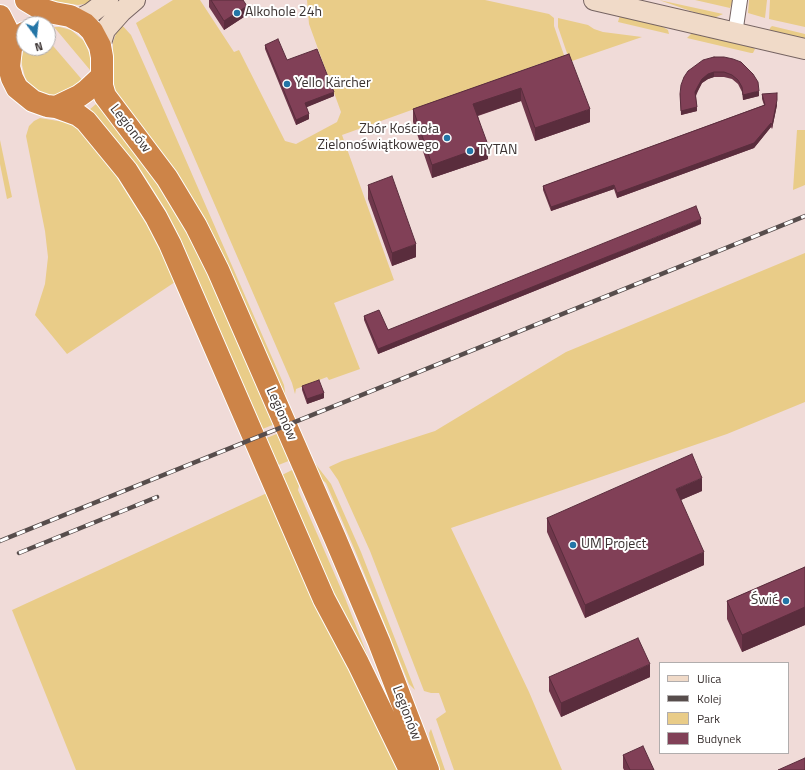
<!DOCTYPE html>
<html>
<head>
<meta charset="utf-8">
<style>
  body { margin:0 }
  #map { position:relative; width:805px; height:770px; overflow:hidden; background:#f0dbd8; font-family:"Titillium Web",sans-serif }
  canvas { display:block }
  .legend { position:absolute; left:659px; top:662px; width:130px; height:92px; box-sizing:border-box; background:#fff; border:1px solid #b1adad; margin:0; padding:5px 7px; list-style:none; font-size:12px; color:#3b3332 }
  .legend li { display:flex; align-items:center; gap:8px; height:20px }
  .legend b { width:20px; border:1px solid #b1adad }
  .north { position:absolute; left:16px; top:16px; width:40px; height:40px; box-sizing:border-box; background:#fff; border:1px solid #b1adad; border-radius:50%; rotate:165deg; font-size:11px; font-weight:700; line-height:16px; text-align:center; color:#3b3332 }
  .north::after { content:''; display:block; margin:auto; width:14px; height:18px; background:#2375a6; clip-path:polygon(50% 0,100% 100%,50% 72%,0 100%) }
</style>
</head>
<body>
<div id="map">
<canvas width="805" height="770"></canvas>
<ul class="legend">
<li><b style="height:5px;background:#f0dac8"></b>Ulica</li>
<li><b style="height:5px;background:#574d4c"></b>Kolej</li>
<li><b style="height:11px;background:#e9cc88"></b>Park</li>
<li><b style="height:11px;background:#814057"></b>Budynek</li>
</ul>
<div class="north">N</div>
</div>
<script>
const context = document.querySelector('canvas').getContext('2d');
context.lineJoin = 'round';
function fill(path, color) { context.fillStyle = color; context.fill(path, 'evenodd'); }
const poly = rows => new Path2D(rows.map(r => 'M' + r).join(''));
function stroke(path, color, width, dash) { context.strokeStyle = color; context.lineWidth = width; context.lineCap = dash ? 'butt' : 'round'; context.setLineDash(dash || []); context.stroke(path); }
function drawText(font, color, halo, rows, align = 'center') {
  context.font = font + ' "Titillium Web",sans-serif'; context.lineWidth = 4; context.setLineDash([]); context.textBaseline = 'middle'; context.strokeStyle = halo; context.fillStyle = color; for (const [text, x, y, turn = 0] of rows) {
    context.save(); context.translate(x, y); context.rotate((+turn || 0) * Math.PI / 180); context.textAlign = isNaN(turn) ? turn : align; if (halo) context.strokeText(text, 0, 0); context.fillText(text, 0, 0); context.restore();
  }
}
fill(poly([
  [44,0,95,0,91,3,78,5],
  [173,0,200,0,234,52,239,50,285,141,296,144,337,122,341,112,309,24,307,0,485,0,549,14,554,18,554,26,566,61,548,61,342,135,394,280,334,303,360,369,329,380,327,377,296,389,295,394,292,383,136,23],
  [659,0,723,14,714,18,708,17],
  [695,0,733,0,730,8],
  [749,0,767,0,765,18,748,13],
  [770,0,805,0,805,27,769,19],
  [620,15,660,25,668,30,669,34,618,22],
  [558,18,588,25,594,29,603,32,642,37,572,61,569,59,558,27],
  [121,24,131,35,147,71,284,385,286,399,294,416,292,417,120,102,112,85,113,42,118,28],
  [772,26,805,34,805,40,769,32,770,28],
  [54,27,60,27,71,30,84,41,91,57,90,70],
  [691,34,696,34,754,48,755,49,753,53,751,53,687,38],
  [48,40,84,82,74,91,52,96,41,93,31,87,25,77,21,61,24,48,48,48],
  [96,104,98,105,153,176,181,220,211,280,275,424,260,430,89,110],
  [40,118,64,122,72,125,80,130,105,157,151,227,175,282,67,354,35,315,45,284,48,257,45,231,26,136,29,126,34,121],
  [797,130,805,130,805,185,793,190],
  [0,140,12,197,7,199,0,164],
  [805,253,805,402,727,434,451,528,529,692,562,770,454,770,436,719,446,712,439,693,431,693,424,691,370,551,338,480,329,467,342,461,435,431,566,352],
  [279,433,291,460,276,466,264,439],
  [314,462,331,484,361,552,415,690,409,684,356,553,326,483,318,476],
  [292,470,299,486,298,490,345,598,390,713,350,632,280,476],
  [267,493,398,770,76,770,12,610],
  [431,729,445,770,440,770,430,740,429,733]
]), '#e9cc88');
const street = poly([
  [735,34,740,0]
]);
const secondary = poly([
  [594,0,805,49],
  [77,20,91,13,108,0],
  [100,46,105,30,121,12,135,0]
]);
const highway = poly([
  [26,0,41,9,54,13,70,16,85,24,92,31,100,46,102,57,102,86,105,96,167,178,196,226,218,270,335,538,379,642,428,770],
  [0,16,8,32,11,48],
  [24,33,16,40,11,48,9,67,12,78,17,88,33,101,47,106,56,107,79,96,86,91,101,77],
  [56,107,78,115,86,121,127,171,156,217,170,244,324,599,358,663,410,770]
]);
stroke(street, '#766462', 16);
stroke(secondary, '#766462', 22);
stroke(highway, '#fff', 24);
stroke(street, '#fff', 14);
stroke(secondary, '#f0dac8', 20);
stroke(highway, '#cd8448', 22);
const rail = poly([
  [0,541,805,216],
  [19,553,157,497]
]);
stroke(rail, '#574d4c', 4.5);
stroke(rail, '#fff', 3, [9]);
fill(poly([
  [209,0,243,0,247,15,224,30,209,7],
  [265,45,287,60,334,96,306,107,309,119,296,125,265,49],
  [569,54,590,122,535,141,521,101,478,116,488,159,432,178,413,122,413,109],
  [714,57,759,96,743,100,742,92,738,84,732,79,724,77,714,77,708,79,702,83,698,91,696,96,697,111,681,115,680,94],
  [762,94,777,105,772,129,771,127,754,148,617,198,614,189,551,211,543,190,543,186,764,105,762,99],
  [368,185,416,257,392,266,368,199],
  [701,224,378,354,364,320,364,316,388,330],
  [302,386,324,398,307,404,302,390],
  [702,491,681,500,704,565,585,618,547,532,547,518],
  [805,567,805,625,742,652,727,619,727,601],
  [549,677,650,677,561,717,549,691],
  [623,755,654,770,624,770,623,768]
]), '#6f374b');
fill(poly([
  [247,6,247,15,224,30,224,21],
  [714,72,714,77,708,79,702,83,695,96,695,92,702,79,708,74],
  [521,88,521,101,473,117,473,104],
  [759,91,759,96,743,100,743,95],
  [334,92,334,96,305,108,305,103],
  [777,100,777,105,772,129,772,125],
  [697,107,697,111,681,115,681,111],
  [590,109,590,122,535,141,535,128],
  [309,114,309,119,296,125,296,120],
  [771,123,771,127,754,148,617,198,617,193],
  [488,145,488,159,432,178,432,165],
  [614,185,614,189,551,211,551,207],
  [701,219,701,224,378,354,378,349],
  [416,244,416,257,392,266,392,253],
  [324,393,324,398,307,404,307,399],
  [702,478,702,491,676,502,676,489],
  [704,552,704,565,585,618,585,605],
  [805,607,805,625,742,652,742,635],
  [650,664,650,677,561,717,561,703]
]), '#5a2d3d');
const building = poly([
  [211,0,243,0,247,6,224,21,211,0],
  [278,39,287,60,317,49,334,92,305,103,309,114,296,120,265,45,278,39],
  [569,54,590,109,535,128,521,88,473,104,488,145,432,165,413,109,569,54],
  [714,57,724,57,733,59,741,62,753,74,758,82,759,91,743,95,742,87,738,80,732,75,724,72,714,72,708,74,702,79,698,86,695,92,697,107,681,111,680,94,681,85,684,77,688,71,703,60,714,57],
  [777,93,777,100,772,125,771,123,754,143,617,193,614,185,551,207,543,186,765,105,762,94,777,93],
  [392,176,416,244,392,253,368,185,392,176],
  [696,206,701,219,378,349,364,316,379,310,388,330,696,206],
  [319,380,324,393,307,399,302,386,319,380],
  [692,454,702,478,676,489,704,552,585,605,547,518,692,454],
  [805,567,805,607,742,635,727,601,805,567],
  [638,638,650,664,561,703,549,677,638,638],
  [643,746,654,770,630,770,623,755,643,746],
  [805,758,805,770,778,770,805,758]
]);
fill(building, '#814057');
stroke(building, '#5a2d3d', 1);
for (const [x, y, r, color] of [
  [237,13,4,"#2375a6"],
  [287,84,4,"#2375a6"],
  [447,138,4,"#2375a6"],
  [470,151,4,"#2375a6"],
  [573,545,4,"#2375a6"],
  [786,601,4,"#2375a6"]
]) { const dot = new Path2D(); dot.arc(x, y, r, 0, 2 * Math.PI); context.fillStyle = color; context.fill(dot); stroke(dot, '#fff', 1.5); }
drawText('14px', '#3b3332', '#fff', [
  ["Alkohole 24h",245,13],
  ["Yello Kärcher",295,84],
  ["Zbór Kościoła",439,130,"right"],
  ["Zielonoświątkowego",439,146,"right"],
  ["TYTAN",478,151],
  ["UM Project",581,545],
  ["Świć",778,601,"right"]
], 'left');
drawText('14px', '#3b3332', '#fff', [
  ["Legionów",130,129,52],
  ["Legionów",281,414,66],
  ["Legionów",406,713,69]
]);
</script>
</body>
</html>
